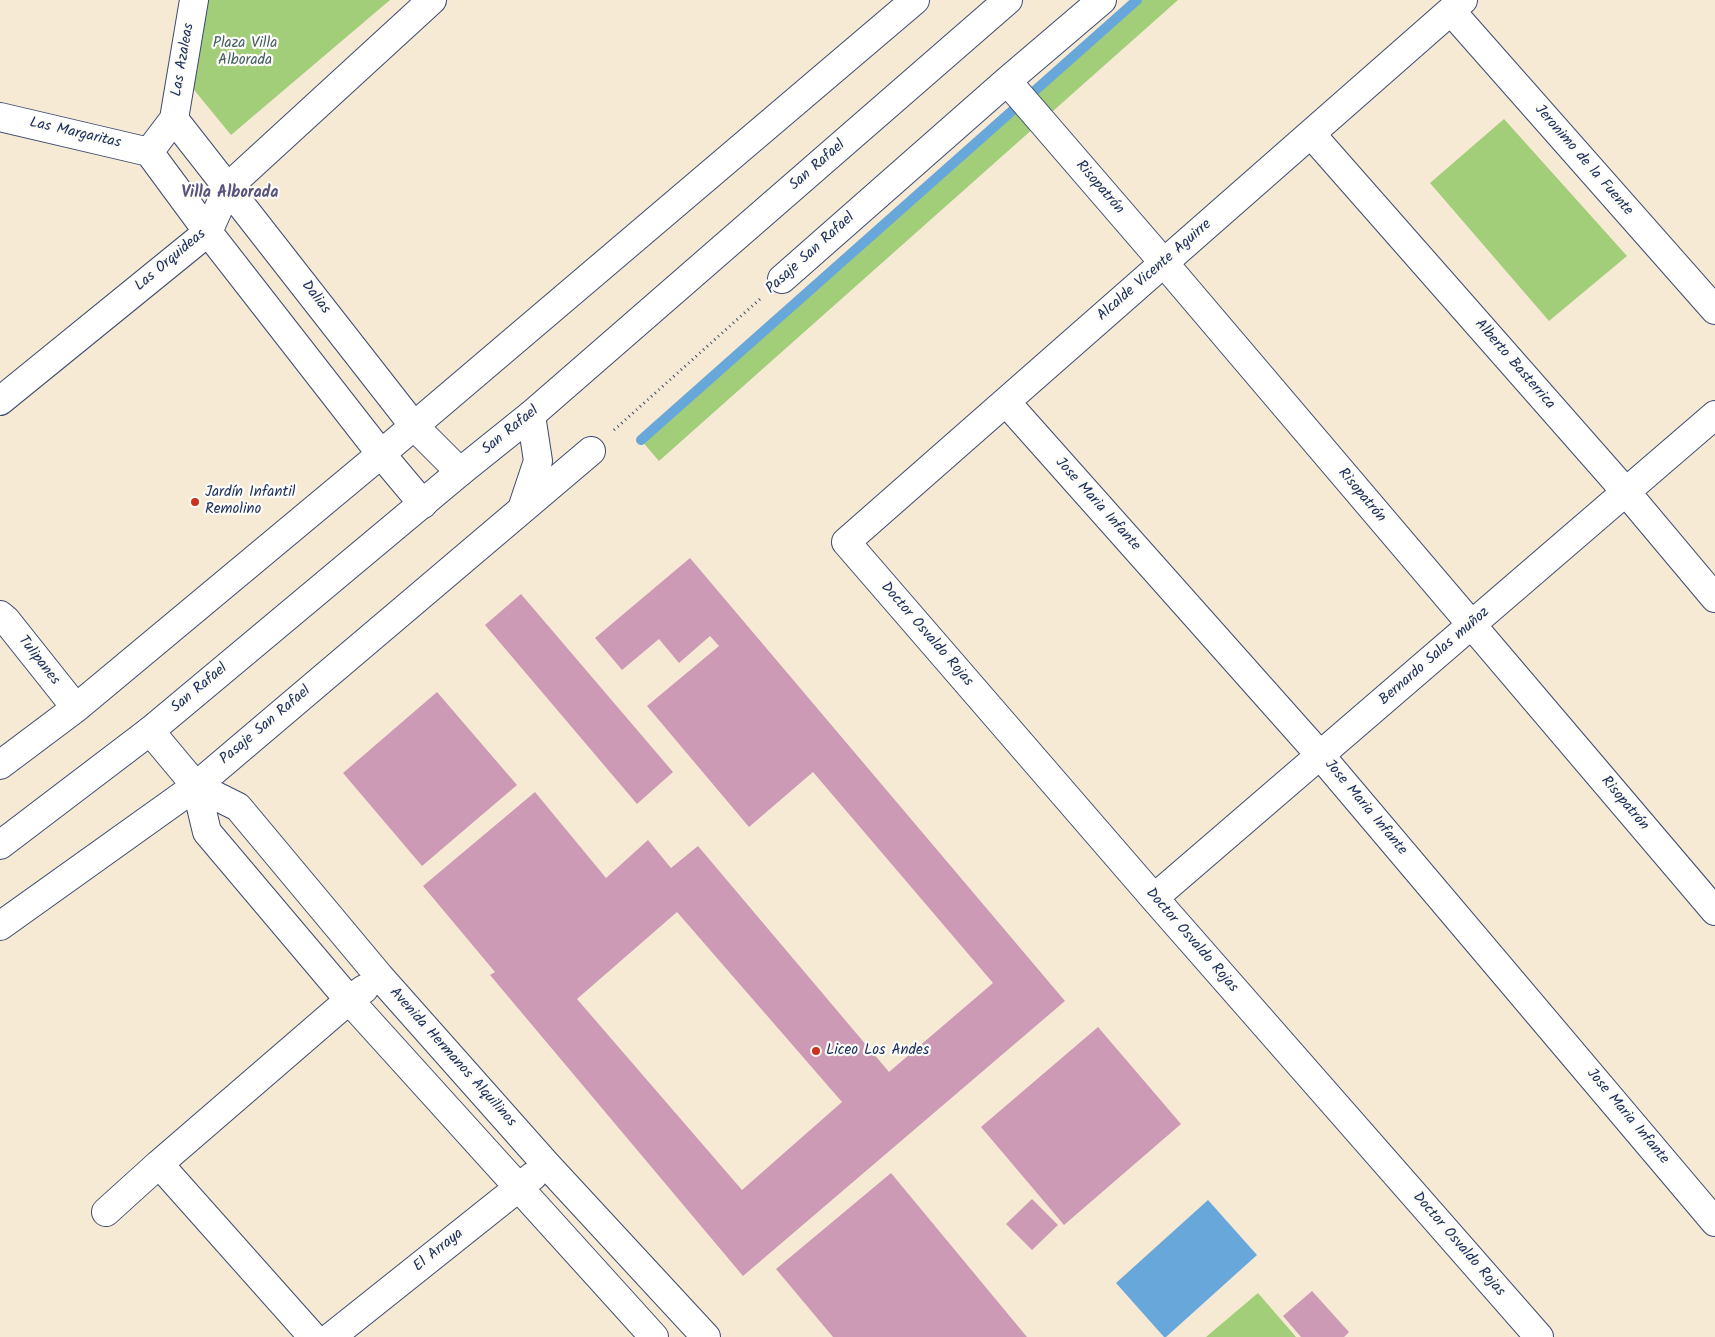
<!DOCTYPE html>
<html>
<head>
<meta charset="utf-8">
<style>
  body { margin:0 }
  canvas { display:block; background:#f6ead5 }
</style>
</head>
<body>
<canvas width="1715" height="1337"></canvas>
<script>
const context = document.querySelector('canvas').getContext('2d');
context.lineJoin = 'round';
function fill(path, color) { context.fillStyle = color; context.fill(path, 'evenodd'); }
const poly = rows => new Path2D(rows.map(r => 'M' + r).join(''));
function stroke(path, color, width, dash) { context.strokeStyle = color; context.lineWidth = width; context.lineCap = dash ? 'butt' : 'round'; context.setLineDash(dash || []); context.stroke(path); }
function drawText(font, color, halo, rows, align = 'center') {
  context.font = font + ' Kalam,sans-serif'; context.lineWidth = 4.5; context.setLineDash([]); context.textBaseline = 'middle'; context.strokeStyle = halo; context.fillStyle = color; for (const [text, x, y, turn = 0] of rows) {
    context.save(); context.translate(x, y); context.rotate((+turn || 0) * Math.PI / 180); context.textAlign = isNaN(turn) ? turn : align; if (halo) context.strokeText(text, 0, 0); context.fillText(text, 0, 0); context.restore();
  }
}
fill(poly([
  [201,0,390,0,231,135,186,80],
  [1137,0,1178,0,659,461,641,440],
  [1504,119,1627,256,1549,321,1430,183],
  [1258,1293,1296,1337,1206,1337]
]), '#a2cd79');
fill(poly([
  [1208,1200,1257,1255,1166,1337,1164,1337,1116,1283]
]), '#67a7da');
stroke(poly([
  [641,440,1137,0]
]), '#67a7da', 10);
fill(poly([
  [690,558,1065,1001,743,1276,490,975,495,972,423,886,535,792,606,878,648,840,671,868,698,846,889,1072,993,983,813,772,749,827,647,706,719,646,710,636,679,663,659,639,622,670,595,638],
  [677,912,842,1102,742,1190,577,999],
  [521,594,673,772,637,804,485,625],
  [437,692,517,785,422,866,343,773],
  [1098,1027,1181,1124,1064,1225,981,1127],
  [891,1173,1027,1337,833,1337,776,1269],
  [1032,1199,1058,1225,1032,1250,1006,1224],
  [1312,1291,1349,1332,1344,1337,1301,1337,1283,1316]
]), '#cd9ab6');
const minor = poly([
  [1463,0,846,542,1154,898,1539,1337],
  [1451,11,1715,310],
  [1007,81,1164,263,1715,911],
  [0,117,149,152],
  [174,119,414,426,460,472],
  [1311,134,1626,492,1715,598],
  [149,152,208,232,381,454,423,504],
  [149,152,174,119,194,0],
  [782,279,1007,81,1102,0],
  [0,401,208,232,228,187,432,0],
  [1006,402,1320,755,1715,1222],
  [522,509,538,461,531,415],
  [0,615,6,620,76,708],
  [150,731,196,786,238,807,380,977,546,1164,706,1337],
  [0,765,76,708,381,454,915,0],
  [196,786,207,832,349,1000,654,1337],
  [1154,898,1715,415],
  [0,926,196,786,591,451],
  [159,1164,313,1337],
  [106,1212,159,1164,349,1000,364,989],
  [331,1337,533,1176]
]);
const secondary = poly([
  [0,845,150,731,460,472,531,415,1008,0]
]);
stroke(minor, '#3c4b70', 30);
stroke(secondary, '#3c4b70', 30);
stroke(poly([
  [614,430,760,299]
]), '#3c4b70', 3, [1, 4]);
stroke(minor, '#fff', 28);
stroke(secondary, '#fff', 28);
for (const [x, y, r, color] of [
  [195,502,5,"#c8321e"],
  [816,1051,5,"#c8321e"]
]) { const dot = new Path2D(); dot.arc(x, y, r, 0, 2 * Math.PI); context.fillStyle = color; context.fill(dot); stroke(dot, '#fdfcf7', 2); }
drawText('15px', '#445e66', '#fdfcf7', [
  ["Plaza Villa",245,44],
  ["Alborada",245,61]
]);
drawText('15px', '#1b2f5e', '#fdfcf7', [
  ["Las Azaleas",184,60,-80],
  ["Las Margaritas",75,134,13],
  ["Jeronimo de la Fuente",1583,161,49],
  ["San Rafael",818,166,-41],
  ["Risopatrón",1099,188,49],
  ["Pasaje San Rafael",811,254,-42],
  ["Las Orquideas",171,261,-40],
  ["Alcalde Vicente Aguirre",1155,271,-41],
  ["Dalias",315,298,52],
  ["Alberto Basterrica",1514,365,49],
  ["San Rafael",511,431,-39],
  ["Risopatrón",1361,496,50],
  ["Jose Maria Infante",1097,505,48],
  ["Doctor Osvaldo Rojas",926,635,49],
  ["Bernardo Salas muñoz",1435,657,-41],
  ["Tulipanes",38,661,52],
  ["San Rafael",200,689,-40],
  ["Pasaje San Rafael",266,726,-40],
  ["Risopatrón",1624,804,50],
  ["Jose Maria Infante",1365,808,50],
  ["Doctor Osvaldo Rojas",1191,941,49],
  ["Avenida Hermanos Alquilinos",452,1058,48],
  ["Jose Maria Infante",1627,1117,50],
  ["Doctor Osvaldo Rojas",1458,1245,49],
  ["El Arraya",439,1251,-39]
]);
drawText('15px', '#1b2f5e', '#fdfcf7', [
  ["Jardín Infantil",205,493],
  ["Remolino",205,510],
  ["Liceo Los Andes",826,1051]
], 'left');
drawText('bold 16px', '#59547d', '#fdfcf7', [
  ["Villa Alborada",230,194]
]);
</script>
</body>
</html>
